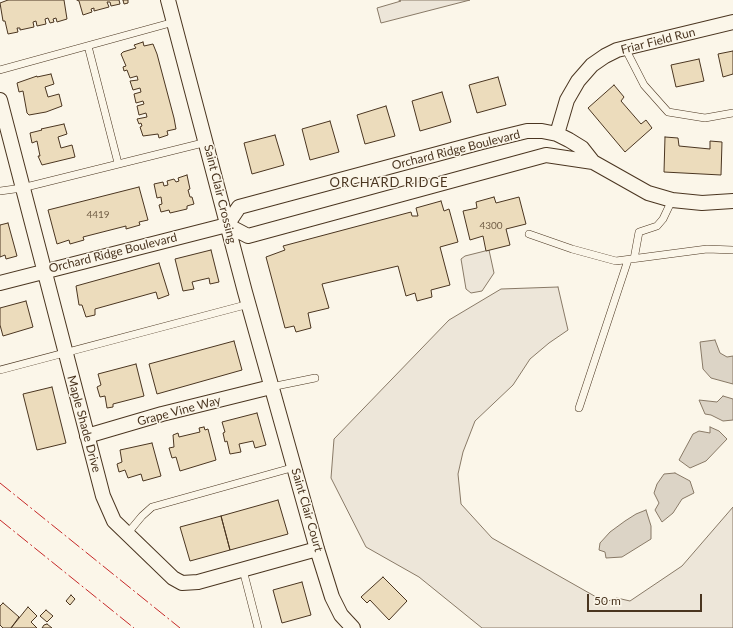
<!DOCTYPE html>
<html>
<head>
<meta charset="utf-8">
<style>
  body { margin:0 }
  #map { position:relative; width:733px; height:628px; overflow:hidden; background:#fbf6e9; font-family:Lato,sans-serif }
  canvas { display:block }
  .scale { position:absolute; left:587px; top:594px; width:115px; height:18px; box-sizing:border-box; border:2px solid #4a3520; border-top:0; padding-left:5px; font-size:12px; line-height:14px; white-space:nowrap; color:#4a3520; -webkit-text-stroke:3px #fbf6e9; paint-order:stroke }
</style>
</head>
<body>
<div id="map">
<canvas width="733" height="628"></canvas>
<div class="scale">50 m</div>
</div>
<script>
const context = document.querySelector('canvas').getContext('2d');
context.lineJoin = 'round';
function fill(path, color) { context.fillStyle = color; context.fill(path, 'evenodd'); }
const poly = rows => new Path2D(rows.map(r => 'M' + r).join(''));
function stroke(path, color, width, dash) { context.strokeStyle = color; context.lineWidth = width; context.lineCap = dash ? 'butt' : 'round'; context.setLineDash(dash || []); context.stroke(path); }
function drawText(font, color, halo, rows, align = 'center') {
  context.font = font + ' Lato,sans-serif'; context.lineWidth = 3; context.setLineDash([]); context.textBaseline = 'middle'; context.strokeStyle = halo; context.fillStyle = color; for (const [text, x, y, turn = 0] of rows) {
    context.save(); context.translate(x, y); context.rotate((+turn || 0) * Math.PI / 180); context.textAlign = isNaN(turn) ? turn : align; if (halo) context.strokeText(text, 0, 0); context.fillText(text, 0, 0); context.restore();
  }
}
const green = poly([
  [399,0,470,0,381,23,377,8,401,1,399,0],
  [489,250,494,273,482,291,471,293,466,289,461,259,465,256,489,250],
  [558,287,568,330,549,343,530,359,513,385,475,421,463,452,458,474,461,504,492,538,605,602,617,598,630,601,682,566,733,507,733,628,482,628,419,577,366,547,331,478,334,439,449,320,501,289,558,287]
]);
fill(green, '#ede6d9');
stroke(green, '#887966', 1);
const water = poly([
  [715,340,720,353,727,357,733,356,733,384,711,378,703,369,700,342,715,340],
  [723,396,733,399,733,420,723,421,711,415,705,414,699,400,717,402,723,396],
  [710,427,719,431,727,439,706,461,690,468,679,460,693,434,699,431,710,433,710,427],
  [675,473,690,481,694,493,682,499,673,513,662,522,655,510,659,503,654,493,657,484,664,474,675,473],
  [646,510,651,526,651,539,622,557,606,558,605,552,599,550,600,543,610,532,625,521,636,514,646,510]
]);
fill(water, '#dcd4c6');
stroke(water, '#887966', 1);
const building = poly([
  [8,0,64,0,67,19,57,22,56,18,53,19,54,22,50,23,48,18,45,19,46,24,37,26,36,21,33,22,34,27,20,30,20,28,17,28,18,32,8,34,5,21,3,21,0,3,8,0],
  [77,0,119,0,120,4,111,6,110,2,107,2,109,7,94,11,94,8,91,9,92,12,83,15,79,1,77,0],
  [123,0,128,0,128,3,124,4,123,0],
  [143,42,144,46,153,44,157,54,174,118,176,129,167,131,168,135,159,138,158,134,143,136,140,127,142,126,141,123,139,124,137,119,147,117,146,113,139,115,137,106,144,104,143,101,136,103,134,94,141,92,140,88,133,90,130,81,138,80,137,76,130,78,127,70,124,71,123,67,126,66,121,54,123,52,136,48,134,45,143,42],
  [733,51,733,74,723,77,718,54,733,51],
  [699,59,704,81,676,87,671,65,699,59],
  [51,74,54,84,45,87,48,97,59,94,62,106,46,112,29,115,27,113,23,91,19,92,17,83,37,76,37,77,51,74],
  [498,77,506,105,477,113,469,85,498,77],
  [614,85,624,97,621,101,641,124,646,120,652,128,625,152,588,108,614,85],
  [442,92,451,122,420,131,412,101,442,92],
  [386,106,395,136,365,144,357,115,386,106],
  [330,121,339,152,310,160,302,129,330,121],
  [64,124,67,134,58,137,61,148,72,145,75,157,42,165,38,156,40,156,37,141,32,143,30,133,42,130,41,129,64,124],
  [275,135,284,165,252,174,244,143,275,135],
  [665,137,678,138,679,146,710,149,710,141,722,142,721,175,664,172,665,137],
  [187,175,190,189,188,190,190,197,192,197,194,204,187,206,187,209,170,213,169,210,161,212,159,205,162,204,161,197,157,198,154,184,163,182,164,186,168,185,167,181,174,179,176,182,179,181,178,178,187,175],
  [139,187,148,220,139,222,140,225,126,229,126,226,83,237,84,240,70,244,69,240,57,244,48,210,139,187],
  [494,197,496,203,519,197,526,224,506,229,510,245,486,251,483,236,470,240,463,211,477,208,476,202,494,197],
  [441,201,444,211,449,209,458,242,440,247,450,285,431,290,432,297,417,301,415,293,406,296,398,266,322,284,329,308,308,313,311,328,296,332,294,326,285,328,266,257,285,250,283,246,411,212,412,216,418,216,416,208,441,201],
  [8,223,17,256,6,259,5,255,0,257,0,225,8,223],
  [211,250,219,282,210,284,209,278,192,282,194,289,183,291,175,259,211,250],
  [159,263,169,295,158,299,156,292,95,309,95,315,86,317,82,305,79,305,76,286,159,263],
  [26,301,33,327,3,336,0,325,0,308,26,301],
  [234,341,242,370,157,394,149,364,234,341],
  [136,364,144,396,113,404,113,407,107,408,105,396,100,397,97,387,101,385,98,374,136,364],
  [52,387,66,443,37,450,23,394,52,387],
  [257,413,266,445,255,448,253,441,239,444,241,452,230,454,227,441,225,442,223,433,225,432,222,422,257,413],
  [204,427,205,430,208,429,216,460,180,471,176,457,172,458,169,448,174,447,173,435,178,433,179,437,200,432,199,428,204,427],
  [152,443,161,476,143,481,141,474,128,478,125,470,119,472,117,464,122,462,120,450,152,443],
  [278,500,288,534,230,550,221,516,278,500],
  [221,516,230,550,190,561,180,527,221,516],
  [383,577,407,601,389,620,370,600,367,603,361,597,383,577],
  [302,582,311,615,282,623,273,590,302,582],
  [71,595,75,599,70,605,66,601,71,595],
  [3,603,19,617,11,628,3,628,0,625,0,606,3,603],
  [28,607,37,616,31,622,37,628,11,628,28,607],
  [46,610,53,616,47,622,40,616,46,610],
  [47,624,52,628,42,628,44,625,47,624]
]);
fill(building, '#ecdcbc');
stroke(building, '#4a3520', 1);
const lane = poly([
  [88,46,118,163],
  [625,48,644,85,668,112,705,118,733,113],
  [0,70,174,22],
  [0,191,22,188,207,142],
  [529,234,572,249,616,261,707,249,733,250],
  [634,259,639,232,657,226,663,219,672,200],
  [0,370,249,304],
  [271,387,315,378],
  [579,408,628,260],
  [127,534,142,516,152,507,295,467],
  [243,570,258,628]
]);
const street = poly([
  [168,0,245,292,317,549,332,597,341,615,353,628],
  [0,100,103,496,114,521,173,578,182,583,198,582,317,549],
  [557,134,567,100,578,81,592,65,605,56,617,50,733,22],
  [227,225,239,207,482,142,527,131,542,131,557,134,569,140,582,148,593,162,648,193,672,200,702,203,733,201],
  [0,283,227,225,248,236,546,155,593,162],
  [87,436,162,414,271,387]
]);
stroke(lane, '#4a3520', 8);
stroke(street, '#4a3520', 16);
stroke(lane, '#fbf6e9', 7);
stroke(street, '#fbf6e9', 14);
stroke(poly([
  [0,483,180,628],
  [0,520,134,628]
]), '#c62828', 1, [14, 3, 2, 3]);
drawText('10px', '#725f47', null, [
  ["4419",98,215],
  ["4300",491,226]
]);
drawText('12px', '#4a3520', '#fbf6e9', [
  ["Friar Field Run",658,41,-14],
  ["Orchard Ridge Boulevard",456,150,-14],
  ["Saint Clair Crossing",220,194,76],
  ["Orchard Ridge Boulevard",113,253,-14],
  ["Grape Vine Way",179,411,-15],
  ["Maple Shade Drive",84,424,75],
  ["Saint Clair Court",307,510,74]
]);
context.letterSpacing = '1px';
drawText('13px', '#4a3520', '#fbf6e9', [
  ["ORCHARD RIDGE",389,183]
]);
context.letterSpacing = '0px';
</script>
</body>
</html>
